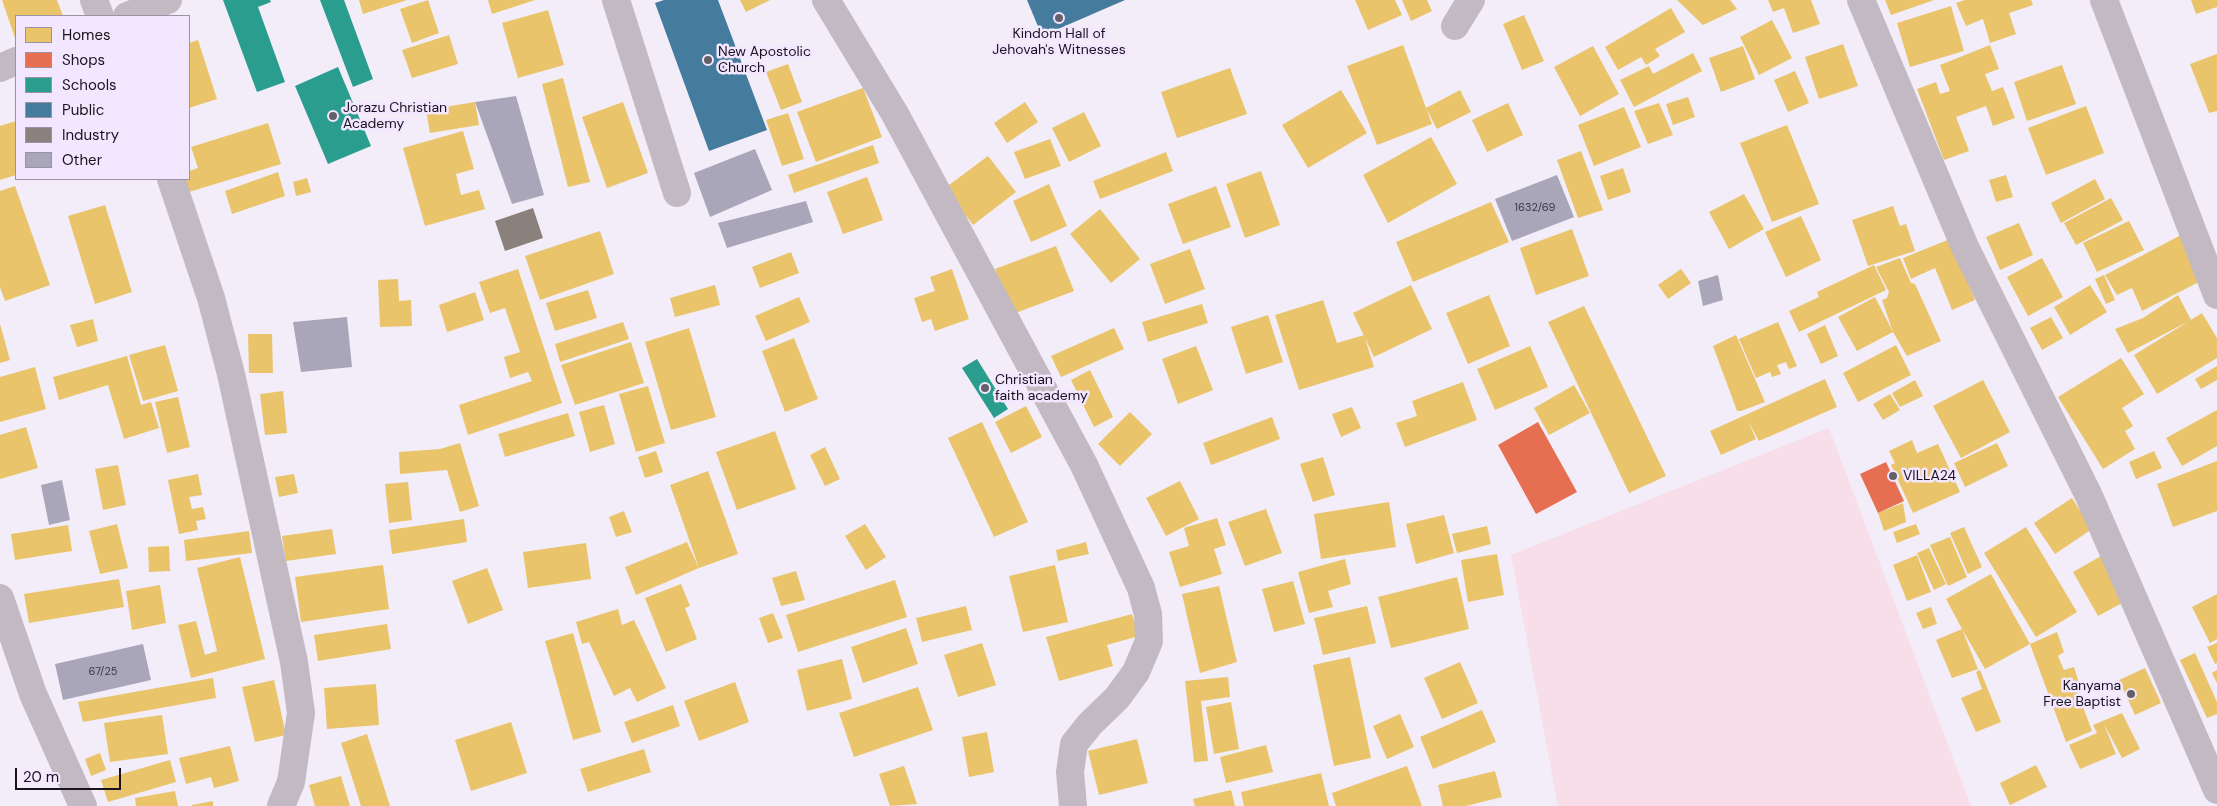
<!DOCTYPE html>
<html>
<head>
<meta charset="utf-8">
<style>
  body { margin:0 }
  #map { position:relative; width:2217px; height:806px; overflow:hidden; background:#f3edf9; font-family:"DM Sans",sans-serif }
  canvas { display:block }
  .legend { position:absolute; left:15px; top:15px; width:175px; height:165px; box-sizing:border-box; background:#f3e7ff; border:1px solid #9c92a5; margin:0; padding:6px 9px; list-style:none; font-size:15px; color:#19131d }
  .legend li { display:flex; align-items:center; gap:10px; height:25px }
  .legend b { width:25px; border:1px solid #9c92a5 }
  .scale { position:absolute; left:15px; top:768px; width:106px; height:22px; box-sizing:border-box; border:2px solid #19131d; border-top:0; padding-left:6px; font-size:15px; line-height:18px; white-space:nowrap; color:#19131d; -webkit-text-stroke:4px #f3e7ff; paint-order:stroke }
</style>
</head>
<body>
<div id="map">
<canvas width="2217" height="806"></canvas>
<ul class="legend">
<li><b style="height:14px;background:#e9c46a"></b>Homes</li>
<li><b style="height:14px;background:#e76f51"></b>Shops</li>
<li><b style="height:14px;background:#2a9d8f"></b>Schools</li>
<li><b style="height:14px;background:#457b9d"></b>Public</li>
<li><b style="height:14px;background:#8a817c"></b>Industry</li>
<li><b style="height:14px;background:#a8a6b8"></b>Other</li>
</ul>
<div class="scale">20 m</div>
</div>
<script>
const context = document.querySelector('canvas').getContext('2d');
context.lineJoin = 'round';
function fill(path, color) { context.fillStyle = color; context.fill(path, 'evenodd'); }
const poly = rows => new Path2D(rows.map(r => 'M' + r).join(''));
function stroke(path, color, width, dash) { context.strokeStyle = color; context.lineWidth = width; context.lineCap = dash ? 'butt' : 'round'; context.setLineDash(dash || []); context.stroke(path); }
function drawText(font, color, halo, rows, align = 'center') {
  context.font = font + ' "DM Sans",sans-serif'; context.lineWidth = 5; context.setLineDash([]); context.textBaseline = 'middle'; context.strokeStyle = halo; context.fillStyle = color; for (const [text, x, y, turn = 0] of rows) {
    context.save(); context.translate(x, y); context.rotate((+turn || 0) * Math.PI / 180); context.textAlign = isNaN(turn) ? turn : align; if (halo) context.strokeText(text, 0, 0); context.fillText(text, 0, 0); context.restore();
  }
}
fill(poly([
  [1829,428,1971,806,1558,806,1511,555]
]), '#f7dee8');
fill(poly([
  [2,0,57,0,63,16,16,16,15,38],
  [359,0,407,0,363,14],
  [428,0,439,33,412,43,400,9],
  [488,0,535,0,492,14],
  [740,0,770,0,746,12],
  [1355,0,1395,0,1402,15,1368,30],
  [1402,0,1427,0,1432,11,1411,21],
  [1677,0,1730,0,1737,9,1703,25],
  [1768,0,1811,0,1820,24,1793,33,1784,8,1773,12],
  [1885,0,1934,0,1891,15],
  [1965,0,2031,0,2033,5,2009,13,2016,34,1990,43,1983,19,1966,26,1956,3],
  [2191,0,2217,0,2217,7,2196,14],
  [1951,6,1964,51,1910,67,1897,23],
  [1671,8,1685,32,1655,49,1660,56,1646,65,1641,57,1618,70,1605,47],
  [548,10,564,65,518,78,502,23],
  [1524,15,1544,61,1522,70,1503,24],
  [1772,20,1792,58,1759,75,1740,37],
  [449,35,458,64,412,78,402,50],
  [198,40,217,99,189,108,189,43],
  [1843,44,1858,86,1819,99,1805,57],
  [1403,45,1426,108,1460,90,1471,112,1437,129,1426,108,1432,124,1377,145,1347,66],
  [1990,45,1999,69,1985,74,1992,91,2003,87,2015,118,1993,126,1986,106,1956,117,1969,151,1944,160,1917,89,1936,82,1940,94,1950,91,1940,65],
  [1593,46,1619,94,1580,116,1554,67],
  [1743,46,1755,79,1721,92,1709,58],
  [1693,53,1702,71,1634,107,1620,80,1649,66,1653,74],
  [2217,54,2217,111,2209,113,2190,64],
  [788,64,802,102,781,110,766,72],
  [2062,65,2076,104,2027,121,2014,82],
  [1230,68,1247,114,1177,138,1161,92],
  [1795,71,1809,103,1788,112,1774,80],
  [563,78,590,182,568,187,542,84],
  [863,88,882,137,816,162,797,112],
  [1341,90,1367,133,1308,168,1282,125],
  [1688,97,1695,117,1673,125,1666,104],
  [475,102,479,125,430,133,426,110],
  [623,102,648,173,607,188,582,117],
  [1025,102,1038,122,1007,143,994,123],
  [1508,103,1523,135,1487,152,1472,120],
  [1659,103,1673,135,1648,144,1634,111],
  [2086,106,2104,153,2046,175,2028,128],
  [1624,107,1641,147,1594,166,1578,125],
  [1084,112,1101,146,1069,162,1052,128],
  [788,113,804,159,782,166,766,120],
  [16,121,16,175,0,180,0,126],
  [268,123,281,164,189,192,185,179,189,179,189,171,198,168,191,147],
  [1787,125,1819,204,1772,222,1740,143],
  [463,131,474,169,456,174,461,195,479,190,485,209,425,226,403,148],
  [1431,137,1457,184,1388,223,1363,175],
  [1050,139,1061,166,1025,179,1014,152],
  [873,145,879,163,794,193,788,175],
  [1581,151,1603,210,1578,218,1557,160],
  [1166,152,1173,171,1100,199,1093,181],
  [988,156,1016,192,973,225,945,188],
  [1623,168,1631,192,1608,200,1600,176],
  [1261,171,1280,225,1245,238,1226,184],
  [278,172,285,196,232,214,225,191],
  [2006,175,2013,197,1996,202,1989,180],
  [867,177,883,220,843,234,827,192],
  [307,178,311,192,296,196,293,182],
  [2095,179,2105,199,2061,223,2051,203],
  [1049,184,1067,226,1031,242,1013,201],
  [15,186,50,285,5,301,0,287,0,191],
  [1216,186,1231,227,1183,244,1168,204],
  [1744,194,1764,229,1729,249,1709,212],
  [2111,198,2123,220,2076,245,2064,223],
  [1491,202,1509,242,1413,282,1396,242],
  [105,205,132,292,95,304,68,216],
  [1893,206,1900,226,1906,224,1915,251,1868,266,1852,220],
  [1100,209,1140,259,1111,283,1070,234],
  [1801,216,1821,260,1786,277,1765,232],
  [2129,221,2144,250,2097,272,2083,243],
  [2019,223,2033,255,2000,270,1986,237],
  [1572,229,1589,276,1536,295,1520,248],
  [600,231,614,274,540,300,525,256],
  [2181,235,2201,281,2142,311,2132,288,2117,295,2105,275],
  [1950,239,1975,300,1952,310,1935,268,1911,279,1903,258],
  [1056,246,1074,291,1013,314,995,269],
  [1190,249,1205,289,1165,304,1150,264],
  [791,252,799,273,760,288,752,267],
  [1900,258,1911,283,1915,284,1941,341,1907,356,1893,332,1882,300,1887,298,1889,292,1876,267],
  [2042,258,2063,297,2028,316,2007,277],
  [1874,265,1886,290,1799,332,1789,311,1819,297,1817,292],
  [518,269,562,403,468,435,459,405,532,381,528,372,510,378,504,357,520,352,505,308,490,313,479,282],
  [952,269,969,319,935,331,931,319,922,322,914,298,935,291,930,277],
  [1681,269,1691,283,1668,299,1658,285],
  [2104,275,2115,300,2106,304,2095,279],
  [398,279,399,301,411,300,412,326,380,327,378,280],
  [715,285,720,305,675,317,670,298],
  [1411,285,1432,329,1374,357,1353,313],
  [2090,285,2107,312,2070,335,2054,307],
  [588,290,597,318,555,331,546,303],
  [475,292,484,320,447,332,439,305],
  [1489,295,1510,346,1468,364,1446,313],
  [2178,295,2191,320,2128,353,2115,329,2143,318],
  [799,297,810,322,766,341,755,316],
  [1875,297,1893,332,1857,351,1838,317],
  [1323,300,1337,343,1364,335,1374,367,1299,390,1275,315],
  [1202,304,1208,323,1148,342,1142,322],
  [1584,306,1666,476,1629,493,1548,322],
  [2202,313,2217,338,2217,358,2157,394,2134,355],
  [1268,315,1283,362,1246,374,1231,327],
  [2051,317,2063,338,2042,350,2030,328],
  [93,319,98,341,77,347,70,325],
  [623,322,629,339,560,362,555,344],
  [1778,322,1797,366,1789,369,1786,362,1777,365,1781,374,1772,377,1770,372,1756,378,1739,339],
  [0,324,10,360,0,363],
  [1825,325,1838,356,1821,364,1807,334],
  [689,328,716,417,671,430,645,342],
  [1114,328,1124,349,1061,377,1051,356],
  [248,334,272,334,273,373,249,373],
  [1736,335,1765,402,1741,411,1737,411,1713,346],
  [794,338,818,399,785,412,762,351],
  [631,342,644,383,575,405,561,365],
  [165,345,178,391,143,401,129,355],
  [1896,345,1911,375,1858,402,1843,373],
  [1196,346,1213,390,1178,404,1162,359],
  [1530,346,1548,387,1495,410,1477,369],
  [127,356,141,405,151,402,159,428,124,439,108,385,59,400,53,377],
  [2121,358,2144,394,2122,408,2133,426,2125,431,2135,449,2103,469,2058,397],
  [2217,366,2217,380,2201,389,2195,379],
  [35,367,46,409,0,422,0,377],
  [1090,370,1113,417,1094,427,1071,380],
  [1825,379,1837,407,1759,441,1748,421,1756,439,1721,455,1710,431],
  [1915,380,1923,396,1900,407,1892,393],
  [1983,380,2010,432,1961,458,1933,406],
  [1463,382,1477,420,1405,447,1396,423,1417,416,1412,401],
  [1574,385,1590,413,1549,435,1534,408],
  [648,386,665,443,636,452,619,394],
  [283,391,287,433,265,435,260,394],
  [1890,394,1900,410,1883,420,1873,404],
  [178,397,190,447,167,453,155,402],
  [604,405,615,444,590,452,579,412],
  [1026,406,1042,437,1011,453,995,422],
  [1352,407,1361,428,1341,437,1332,414],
  [2217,410,2217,446,2182,466,2166,438],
  [1130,412,1152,434,1120,466,1098,444],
  [568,413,575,436,505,457,498,434],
  [1272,417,1280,439,1211,465,1203,443],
  [982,422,1028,522,994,537,948,438],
  [26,427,38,468,0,479,0,435],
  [775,431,796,489,737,510,716,452],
  [1912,440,1917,453,1938,444,1960,492,1913,513,1891,465,1895,463,1889,451],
  [460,443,479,506,460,512,447,470,400,474,399,452,440,449],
  [1997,443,2008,466,1965,487,1954,463],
  [825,447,840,479,825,486,810,455],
  [656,451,663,472,645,478,638,457],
  [2154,451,2162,468,2136,479,2129,462],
  [1323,457,1335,495,1313,502,1300,464],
  [2217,461,2217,511,2173,527,2157,484],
  [118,465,126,505,103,510,95,469],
  [708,471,738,554,699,568,670,485],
  [198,474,202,495,189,497,192,509,203,507,206,519,196,521,198,530,179,534,168,480],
  [294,474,298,493,279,497,275,477],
  [1180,481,1199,519,1166,536,1146,498],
  [408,482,412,520,389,523,385,484],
  [2072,498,2092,529,2055,554,2034,523],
  [1389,502,1396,547,1321,559,1314,514],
  [1903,503,1906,522,1884,531,1878,513],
  [1266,509,1282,553,1245,566,1228,522],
  [624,511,632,532,616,537,609,517],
  [1444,515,1454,553,1416,564,1406,524],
  [1217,518,1226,545,1214,549,1222,574,1180,587,1169,552,1189,546,1184,528],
  [464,519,467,542,392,554,389,530],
  [117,524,128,568,100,574,89,531],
  [865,524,886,557,866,570,845,536],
  [1916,524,1920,534,1897,543,1893,532],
  [68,525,72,551,15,560,11,534],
  [1487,526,1491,544,1457,553,1452,534],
  [1964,527,1982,567,1968,574,1950,533],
  [2026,527,2077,612,2036,637,1984,553],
  [332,529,336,554,286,561,282,536],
  [249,531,252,553,186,561,184,540],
  [1950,537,1967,577,1948,586,1930,545],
  [687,542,699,568,636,595,625,567],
  [1086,542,1089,554,1058,561,1056,550],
  [586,543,591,579,528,588,523,552],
  [169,546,170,571,149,572,148,547],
  [1929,548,1946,584,1934,590,1917,553],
  [1497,554,1504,595,1468,602,1461,560],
  [1917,555,1931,592,1907,601,1893,565],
  [2101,556,2126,601,2098,616,2073,572],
  [240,557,265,659,191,678,178,625,196,621,205,655,217,651,197,568],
  [1345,559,1351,584,1328,591,1333,607,1309,613,1298,572],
  [383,565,389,609,301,622,295,577],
  [1055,565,1068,622,1023,632,1009,576],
  [487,568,503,610,468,624,452,581],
  [796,571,805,600,781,606,772,578],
  [1991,574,2030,644,1985,669,1962,629,1978,669,1952,678,1936,640,1962,629,1946,599],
  [1457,577,1469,629,1391,648,1378,597],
  [119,579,124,607,29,623,24,594],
  [895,580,907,617,798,652,786,615],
  [1293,581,1305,624,1274,632,1262,589],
  [681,584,690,606,685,608,697,639,666,652,645,598],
  [160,585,166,623,132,630,126,591],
  [1219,586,1237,662,1200,673,1182,594],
  [2217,594,2217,639,2210,643,2192,607],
  [966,606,972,630,922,642,916,618],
  [1367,606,1376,643,1323,655,1314,618],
  [1931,607,1937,624,1923,629,1916,613],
  [618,609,622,625,634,620,666,688,637,702,630,688,614,696,589,642,582,644,576,622],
  [773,613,783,638,768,643,759,618],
  [1132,614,1139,636,1107,645,1113,666,1059,681,1046,637],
  [387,624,391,649,318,661,314,635],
  [906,628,918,664,863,683,851,647],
  [2057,632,2064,652,2058,656,2064,670,2074,667,2079,683,2075,685,2092,731,2066,742,2030,644],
  [573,633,601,732,573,740,545,641],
  [982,643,996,685,958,697,944,655],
  [2217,643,2217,663,2215,664,2207,647],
  [2195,653,2217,702,2217,714,2207,718,2180,660],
  [1350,657,1371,758,1334,766,1313,665],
  [842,659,852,699,807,711,797,670],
  [1460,662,1478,703,1442,719,1424,678],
  [2145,668,2161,703,2135,715,2119,680],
  [1980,670,2001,722,1976,732,1961,698,1982,689,1976,672],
  [2217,670,2217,683,2212,673],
  [1228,677,1230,697,1201,701,1208,761,1194,762,1185,681],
  [213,678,216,698,83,722,78,702],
  [274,680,286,735,255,742,242,687],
  [735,682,749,722,699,741,684,701],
  [376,684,379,725,327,729,324,688],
  [918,687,933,730,854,757,839,713],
  [1231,702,1239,749,1214,754,1206,707],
  [673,705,680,726,632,743,624,722],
  [1482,710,1496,742,1433,769,1420,737],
  [2122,713,2140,749,2122,758,2104,724,2116,754,2080,769,2069,745,2097,733,2093,725],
  [1400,714,1414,747,1387,759,1373,726],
  [162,715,168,754,110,762,104,723],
  [511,722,527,773,471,791,455,740],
  [987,732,994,772,969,777,962,737],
  [367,734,390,806,361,806,341,743],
  [1137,739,1148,783,1099,795,1088,751],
  [1266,745,1273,772,1226,783,1220,757],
  [230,746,239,781,214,788,211,777,186,784,179,758],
  [644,749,651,772,588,792,580,769],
  [100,753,106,770,91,776,85,759],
  [170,760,176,782,108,802,101,780],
  [2036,765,2047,787,2010,805,2000,783],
  [904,766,917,804,890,806,879,774],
  [1407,766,1422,806,1336,806,1332,793],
  [1495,771,1502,797,1466,806,1443,806,1438,785],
  [1321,773,1329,806,1244,806,1241,792],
  [341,776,350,806,315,806,309,785],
  [1231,790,1235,806,1195,806,1193,799],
  [175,791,178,806,136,806,135,798],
  [213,801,213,806,192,806,192,805]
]), '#e9c46a');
fill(poly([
  [1538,422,1577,492,1536,514,1498,445],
  [1886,462,1904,501,1878,513,1860,474]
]), '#e76f51');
fill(poly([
  [223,0,270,0,271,2,258,7,285,82,257,92],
  [320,0,344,0,373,79,353,87],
  [338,67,371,146,328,164,295,86],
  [977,359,1008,409,994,418,962,368]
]), '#2a9d8f');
fill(poly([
  [664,0,718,0,767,130,709,151,655,3],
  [1027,0,1125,0,1042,36]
]), '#457b9d');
fill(poly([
  [533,208,543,238,505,251,495,221]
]), '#8a817c');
fill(poly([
  [516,96,544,195,512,204,475,102],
  [755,149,772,190,710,217,694,173],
  [1557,175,1574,217,1512,241,1495,199],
  [806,201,813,222,727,248,718,223],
  [1718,275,1723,300,1703,306,1698,281],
  [347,317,352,367,301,372,293,322],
  [62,480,70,520,49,525,41,485],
  [143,644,151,680,63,700,55,664]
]), '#a8a6b8');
stroke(poly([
  [94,0,100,16],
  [616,0,677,193],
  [826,0,895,114,1084,465,1141,588,1148,614,1149,641,1136,672,1117,698,1090,724,1074,744,1070,772,1073,806],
  [1861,0,1965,247,2089,496,2217,790],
  [2104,0,2217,295],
  [127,16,168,0],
  [1455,26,1471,0],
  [0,68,16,61],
  [171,179,211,298,231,374,294,662,301,713,291,782,281,806],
  [0,598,33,694,83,806]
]), '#c3b9c2', 28);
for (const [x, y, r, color] of [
  [1059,18,5,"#655f6a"],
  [708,60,5,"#655f6a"],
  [333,116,5,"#655f6a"],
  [985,388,5,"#655f6a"],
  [1893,476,5,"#655f6a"],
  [2131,694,5,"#655f6a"]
]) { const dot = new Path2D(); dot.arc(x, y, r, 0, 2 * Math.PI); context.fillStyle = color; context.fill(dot); stroke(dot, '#f3e7ff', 2); }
drawText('11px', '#3d3844', null, [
  ["1632/69",1535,208],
  ["67/25",103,672]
]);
drawText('14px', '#19131d', '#f3e7ff', [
  ["Kindom Hall of",1059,34,"center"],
  ["Jehovah's Witnesses",1059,50,"center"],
  ["New Apostolic",718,52],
  ["Church",718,68],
  ["Jorazu Christian",343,108],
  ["Academy",343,124],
  ["Christian",995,380],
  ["faith academy",995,396],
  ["VILLA24",1903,476],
  ["Kanyama",2121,686,"right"],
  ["Free Baptist",2121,702,"right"]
], 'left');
</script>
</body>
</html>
